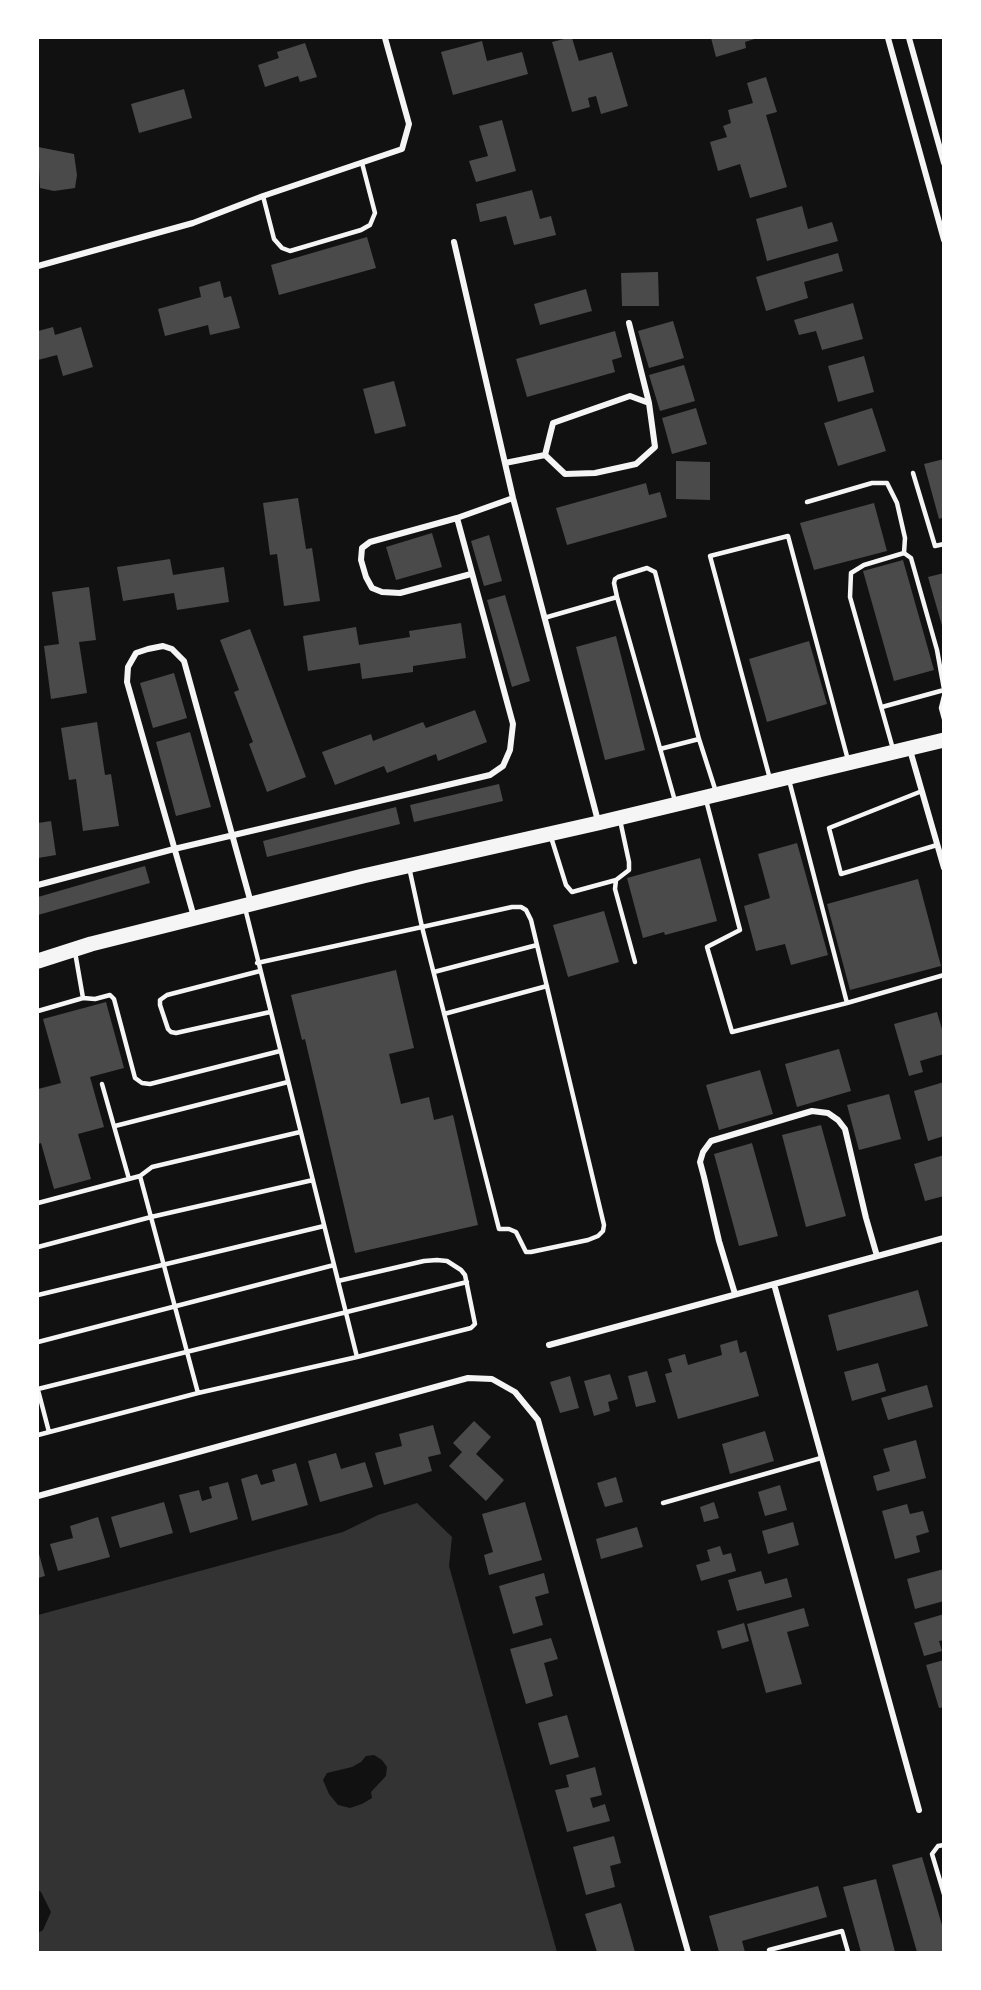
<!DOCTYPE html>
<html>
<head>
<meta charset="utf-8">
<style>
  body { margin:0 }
  #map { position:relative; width:981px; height:1990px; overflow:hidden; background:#111; font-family:Overpass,sans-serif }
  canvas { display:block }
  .frame { position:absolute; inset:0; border:39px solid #fff; pointer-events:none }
</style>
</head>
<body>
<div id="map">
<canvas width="981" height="1990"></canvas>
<div class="frame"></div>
</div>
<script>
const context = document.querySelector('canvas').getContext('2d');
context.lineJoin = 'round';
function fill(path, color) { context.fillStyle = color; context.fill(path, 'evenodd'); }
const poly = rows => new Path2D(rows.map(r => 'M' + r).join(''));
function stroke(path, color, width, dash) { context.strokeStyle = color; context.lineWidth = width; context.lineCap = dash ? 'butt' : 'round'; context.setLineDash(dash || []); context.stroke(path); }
fill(poly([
  [417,1503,452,1537,449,1566,557,1952,38,1952,38,1933,43,1930,51,1912,41,1892,38,1890,38,1615,343,1532,378,1515],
  [374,1755,382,1760,387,1767,386,1776,371,1792,372,1798,362,1804,350,1808,338,1805,329,1794,323,1780,327,1773,352,1767,361,1762,366,1756]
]), '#333');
fill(poly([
  [568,38,572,38,579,61,612,52,628,106,601,114,596,96,588,98,590,107,572,112,552,42],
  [711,38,758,38,745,42,746,48,716,57],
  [482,41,487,61,522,52,528,74,453,95,441,52],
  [305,43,317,77,300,82,298,76,265,87,258,65,279,58,277,52],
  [766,77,777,112,766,115,787,187,750,198,740,164,718,171,710,142,727,137,723,126,731,123,728,110,753,103,747,83],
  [184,89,192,118,139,133,131,104],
  [502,120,516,171,476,182,469,161,488,156,479,126],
  [38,147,74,154,77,175,75,188,54,191,40,188],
  [532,190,540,219,551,216,556,235,514,245,506,216,480,222,476,204],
  [802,206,808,229,832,222,838,241,767,261,756,219],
  [367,237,376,268,279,295,271,265],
  [838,253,843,271,804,282,808,298,766,311,756,277],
  [658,272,659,306,622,306,621,273],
  [220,281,224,298,231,296,240,328,210,335,208,325,165,336,158,309,201,297,199,287],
  [586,289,592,311,540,325,534,304],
  [853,303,863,339,822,350,816,331,799,335,794,320],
  [673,321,684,358,649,368,638,331],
  [53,327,55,335,81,327,93,367,63,376,57,355,38,360,38,331],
  [615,331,622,357,612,360,615,372,527,397,516,359],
  [864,356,874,392,838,402,828,366],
  [684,365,695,401,660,411,649,375],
  [394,381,406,426,375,434,363,389],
  [696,408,707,444,672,454,662,418],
  [872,408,886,451,838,466,824,423],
  [944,459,944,517,939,519,924,464],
  [676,461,710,462,710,500,676,499],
  [646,483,649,495,660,492,667,517,567,545,556,508],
  [298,498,306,549,312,548,320,601,284,606,277,554,270,555,263,503],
  [874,503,887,551,814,570,800,523],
  [432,533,442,567,396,580,386,547],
  [489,535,502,581,484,586,471,541],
  [170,559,173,575,224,567,229,602,177,610,174,593,123,601,117,567],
  [903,560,934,670,894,681,863,571],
  [944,573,944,629,943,629,928,577],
  [89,587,96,640,79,642,87,693,51,699,44,646,59,644,52,592],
  [505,595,530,681,512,687,487,600],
  [461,623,466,658,413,666,413,672,362,679,360,663,308,671,303,636,356,627,359,645,410,637,409,631],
  [250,629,306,777,267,792,249,744,253,742,234,692,239,690,220,640],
  [616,636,645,750,605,760,576,647],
  [809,641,827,704,767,722,749,659],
  [174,673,187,718,153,728,140,683],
  [475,710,487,742,438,761,436,754,387,773,384,766,335,785,322,752,371,734,373,741,423,722,426,728],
  [97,722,105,775,111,774,119,826,83,831,76,779,69,780,61,728],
  [190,732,211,807,176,816,156,742],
  [499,784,503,801,414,822,410,805],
  [396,807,400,824,267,857,263,841],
  [51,821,56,855,38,858,38,823],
  [797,843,828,955,791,965,785,944,756,951,744,906,770,898,758,854],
  [700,858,717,921,665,935,664,932,643,938,627,878],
  [145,866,150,883,38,915,38,897],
  [918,879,941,966,850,990,827,904],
  [604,911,619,962,568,977,553,925],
  [396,970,414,1048,389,1054,401,1104,429,1097,434,1120,453,1115,478,1225,355,1253,305,1039,302,1040,291,995],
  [106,1002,124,1068,90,1077,104,1127,78,1134,91,1179,54,1189,41,1143,38,1144,38,1089,61,1083,43,1019],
  [937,1012,944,1036,944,1054,920,1061,923,1072,909,1076,894,1024],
  [839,1049,851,1091,797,1107,785,1064],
  [760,1070,773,1114,719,1130,706,1085],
  [944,1082,944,1136,928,1141,914,1091],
  [889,1094,901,1139,859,1150,847,1105],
  [821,1125,846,1216,806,1227,782,1135],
  [752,1143,778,1236,739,1246,714,1154],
  [944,1155,944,1196,925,1201,914,1164],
  [918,1290,928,1326,837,1351,828,1315],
  [737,1340,740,1353,746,1351,759,1396,678,1419,665,1374,672,1372,668,1359,685,1354,688,1365,722,1355,720,1345],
  [878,1363,886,1391,852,1401,844,1372],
  [647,1371,656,1402,636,1407,628,1376],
  [610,1374,618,1399,608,1402,610,1411,594,1416,584,1381],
  [570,1376,579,1408,560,1413,550,1382],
  [927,1385,933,1407,888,1420,881,1398],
  [474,1421,491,1437,476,1454,504,1480,486,1501,449,1466,462,1452,453,1443],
  [433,1425,441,1454,428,1457,432,1471,384,1485,375,1453,402,1446,399,1434],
  [765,1431,774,1461,730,1474,722,1444],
  [916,1440,926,1478,877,1491,873,1476,890,1471,883,1449],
  [336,1453,341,1469,365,1462,373,1487,320,1502,308,1461],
  [296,1463,308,1505,252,1521,241,1479,257,1474,261,1485,275,1481,272,1470],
  [616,1477,623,1502,605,1507,597,1483],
  [228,1482,238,1519,190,1533,179,1495,199,1490,202,1501,212,1498,209,1487],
  [780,1485,787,1510,765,1516,758,1492],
  [164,1502,173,1533,120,1548,111,1517],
  [525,1502,542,1560,489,1575,484,1555,493,1552,482,1514],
  [714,1502,719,1518,704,1522,700,1507],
  [907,1504,910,1514,923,1511,929,1532,916,1536,920,1552,895,1559,882,1511],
  [98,1517,110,1557,58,1571,50,1544,73,1538,70,1526],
  [793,1522,799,1545,768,1554,762,1531],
  [637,1527,643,1547,601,1559,596,1539],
  [720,1546,723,1555,731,1553,736,1571,701,1581,696,1565,710,1561,707,1550],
  [38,1550,45,1576,38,1578],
  [944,1569,944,1601,915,1609,907,1579],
  [761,1571,765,1584,787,1578,792,1597,737,1611,728,1580],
  [544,1573,549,1593,535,1597,543,1625,513,1634,499,1586],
  [804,1608,809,1626,787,1632,802,1684,766,1693,747,1624],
  [944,1614,944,1640,939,1641,942,1651,924,1656,914,1623],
  [744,1623,749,1641,722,1649,717,1631],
  [551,1638,558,1659,544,1663,553,1696,526,1704,510,1649],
  [944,1660,944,1707,939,1708,926,1665],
  [567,1715,579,1757,550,1765,538,1723],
  [595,1767,602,1795,590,1798,593,1808,605,1804,610,1821,567,1832,555,1790,569,1787,566,1775],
  [614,1836,621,1863,610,1866,615,1887,586,1895,573,1847],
  [922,1857,944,1932,944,1952,917,1952,892,1865],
  [876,1879,895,1952,861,1952,843,1887],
  [818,1886,827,1917,742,1941,745,1952,719,1952,709,1916],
  [621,1903,635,1952,597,1952,585,1914]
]), '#4a4a4a');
stroke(poly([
  [263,196,274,239,282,248,290,251,361,230,370,225,375,213,362,163],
  [913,473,935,546,944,544],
  [807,502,872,483,887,483,897,503,905,538,904,553],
  [617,597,614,583,615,579,618,577,647,568,655,572,699,739],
  [544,618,617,597,675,801],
  [944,696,941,708,944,719],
  [882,707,944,690],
  [660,749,699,739,716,792],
  [893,749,850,597,851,573,864,565,904,553,911,558,937,650,944,689],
  [770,779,710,556,788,536,848,760],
  [922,791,829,828,841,874,937,845],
  [706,800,740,930,707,947,732,1032,847,1003,789,780],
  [620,820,629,862,629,870,616,880,615,889,635,962],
  [551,837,566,885,572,892,616,880],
  [245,908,357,1357],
  [75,952,83,998,95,999,110,995,114,999,135,1078,142,1083,150,1084,280,1051],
  [257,963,422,927,512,907,521,907,526,910,531,920,604,1225,603,1231,598,1236,588,1240,531,1252,526,1252,516,1232,509,1229,499,1229,422,927,409,867],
  [260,971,167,995,160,1000,160,1005,168,1029,171,1032,176,1033,270,1012],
  [434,972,537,945],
  [847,1003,944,975],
  [38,1011,83,998],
  [444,1014,547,986],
  [102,1084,129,1179],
  [115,1126,288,1082],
  [140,1176,198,1393],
  [38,1203,140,1176,152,1167,300,1132],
  [38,1247,151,1217,313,1180],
  [38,1295,324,1226],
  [38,1342,334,1265],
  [38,1389,467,1282],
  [38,1390,49,1432],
  [38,1435,198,1393,357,1357,471,1328,475,1324,465,1275,461,1270,447,1261,437,1260,424,1261,338,1281],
  [663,1503,821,1458],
  [944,1845,938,1846,932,1854,944,1894],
  [770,1952,769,1950,842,1931,848,1952]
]), '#f5f5f5', 4.5);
stroke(poly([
  [888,38,944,240],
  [909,38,944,163],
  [454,242,513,498,598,821],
  [38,266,193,223,263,196,402,149,409,124,385,38],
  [629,323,649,403],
  [505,463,545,455,553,423,630,396,649,403,655,447,636,464,595,473,565,474,545,455],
  [457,518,370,542,362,548,361,560,366,577,372,588,382,592,400,593,471,574],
  [910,750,944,868],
  [38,885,174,849,490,775,503,766,510,750,513,724,457,518,513,498],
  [194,917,127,682,128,667,136,653,148,649,163,646,172,649,184,661,251,903],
  [774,1284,919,1810],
  [735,1294,719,1241,704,1177,700,1162,703,1152,711,1141,812,1111,828,1113,838,1120,845,1129,866,1218,877,1256],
  [549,1345,944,1238],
  [38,1496,468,1378,492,1379,515,1392,538,1420,688,1952]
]), '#f5f5f5', 6);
stroke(poly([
  [38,961,91,944,363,876,598,823,944,740]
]), '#f5f5f5', 15);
</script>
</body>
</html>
